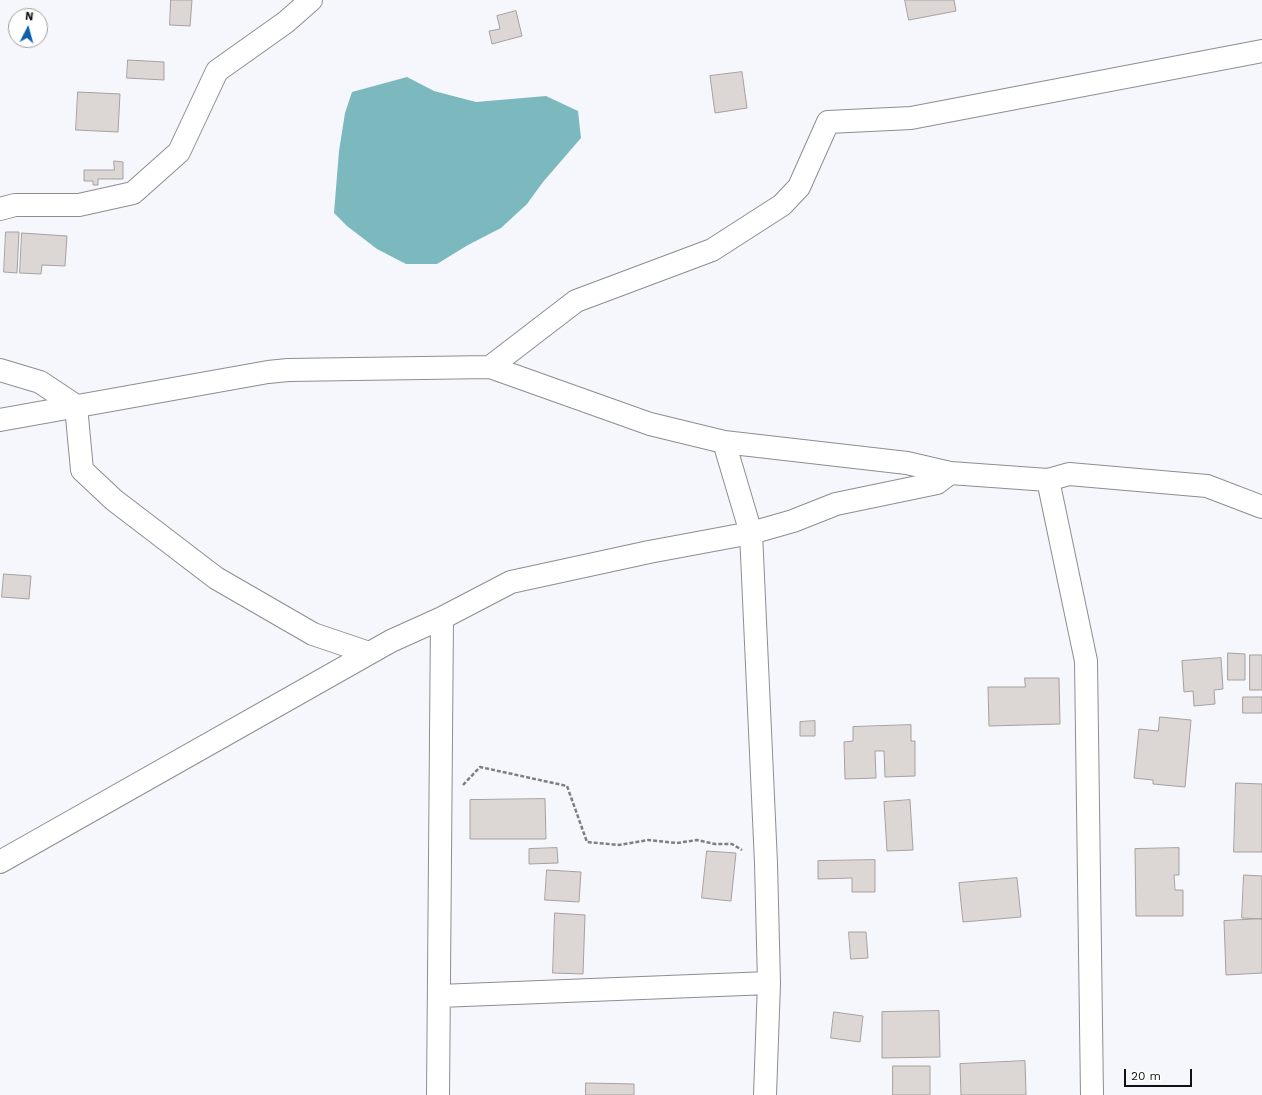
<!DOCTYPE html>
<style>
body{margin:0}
#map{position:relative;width:1262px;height:1095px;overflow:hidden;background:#f6f7fc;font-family:"Work Sans",sans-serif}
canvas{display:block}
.north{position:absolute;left:8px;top:8px;width:40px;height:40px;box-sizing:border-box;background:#fff;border:1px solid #a0a0a1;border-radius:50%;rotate:6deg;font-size:11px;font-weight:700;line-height:16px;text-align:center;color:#121214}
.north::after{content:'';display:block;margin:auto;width:14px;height:18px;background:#0d5eac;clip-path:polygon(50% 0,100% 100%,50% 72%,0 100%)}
.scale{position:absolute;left:1124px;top:1069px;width:68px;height:18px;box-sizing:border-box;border:2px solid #121214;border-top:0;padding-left:5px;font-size:12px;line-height:14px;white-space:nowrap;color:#121214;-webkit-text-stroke:3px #fff;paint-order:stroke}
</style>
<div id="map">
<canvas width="1262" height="1095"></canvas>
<div class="north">N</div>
<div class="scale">20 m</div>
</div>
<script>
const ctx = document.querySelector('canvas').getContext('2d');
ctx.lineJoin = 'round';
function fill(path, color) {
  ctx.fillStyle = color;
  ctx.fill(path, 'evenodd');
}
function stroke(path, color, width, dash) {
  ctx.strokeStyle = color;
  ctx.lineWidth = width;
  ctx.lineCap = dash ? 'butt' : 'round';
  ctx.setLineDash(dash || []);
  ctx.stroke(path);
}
const water = new Path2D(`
 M407 77 434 91 476 102 546 96 578 111 581 138 543 182 527 204 501 228 468 245 437 264H406L377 249 347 226 334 213 339 151 345 113 352 92Z`);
const building = new Path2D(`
 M171 0H192L190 26 170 25Z
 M905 0H954L956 11 909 20Z
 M516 11 522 36 492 44 489 31 500 29 497 16Z
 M128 60 164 62V80L127 78Z
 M742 72 747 108 715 113 710 76Z
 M78 92 120 94 118 132 76 130Z
 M114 161 123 162V179H98V185H93V181H84V170H114Z
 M6 232H19L17 273 4 272Z
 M22 233 67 236 65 266 42 265 41 274 20 273Z
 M4 574 31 576 29 599 2 597Z
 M1228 653 1245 654V680H1228Z
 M1250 655H1262V690H1250Z
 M1221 658 1223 689 1214 690 1215 704 1194 706 1193 691 1184 692 1182 661Z
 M1025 678H1059L1060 724 989 726 988 687H1025Z
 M1243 697H1262V713H1243Z
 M1160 717 1191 720 1185 787 1153 784V780L1134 778 1139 729 1158 731Z
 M815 721V736H800V722Z
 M911 725V741H915V776L885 777 884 751H875L876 778 845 779 844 742 853 741V727Z
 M1236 783 1262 784V852H1234Z
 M545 799 546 839H470V800Z
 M910 800 913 850 887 851 884 802Z
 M557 848 558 863 529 864V849Z
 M1179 848V875H1174L1175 890H1183V916H1136L1135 849Z
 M707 851 736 853 731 901 702 898Z
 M875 860V892H852V878L818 879V861Z
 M547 870 581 872 579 902 545 900Z
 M1244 875 1262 876V919L1242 918Z
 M1017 878 1021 917 963 922 959 883Z
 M555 913 585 915 583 974 553 973Z
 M1262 919V973L1226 975 1224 921Z
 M849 932H866L868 958 851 959Z
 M939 1011 940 1057 882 1058V1012Z
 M834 1012 863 1016 860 1042 831 1038Z
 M1025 1061 1026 1095H961L960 1064Z
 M893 1066H930V1095H893Z
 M586 1083 634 1084V1095H586Z`);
const path = new Path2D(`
 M463 785 480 767 567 786 587 842 619 845 648 840 677 843 697 840 715 844H732L742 850`);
const street = new Path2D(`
 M0 209 15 205H79L133 193 179 152 217 71 286 22 311 0
 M490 367 576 301 712 250 782 205 799 187 828 122 911 118 1262 51
 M0 370 40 382 76 406 82 470 114 500 216 578 313 634 369 653
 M0 420 268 372 288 370 490 367 650 424 724 442 907 463 950 473 1048 480 1069 474 1207 486 1262 507
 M724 442 751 533 766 863 769 983 765 1095
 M1048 480 1086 661 1092 1095
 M0 862 391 641 442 618 511 582 649 552 751 533 793 521 836 504 937 483 950 473
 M439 996 769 983
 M438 1095 442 618`);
fill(water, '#7bb9bf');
fill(building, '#dcd6d4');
stroke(building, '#a6a09e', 1);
stroke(street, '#8d8d92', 24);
stroke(path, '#7f7f83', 2.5, [4, 2]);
stroke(street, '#fff', 22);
</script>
